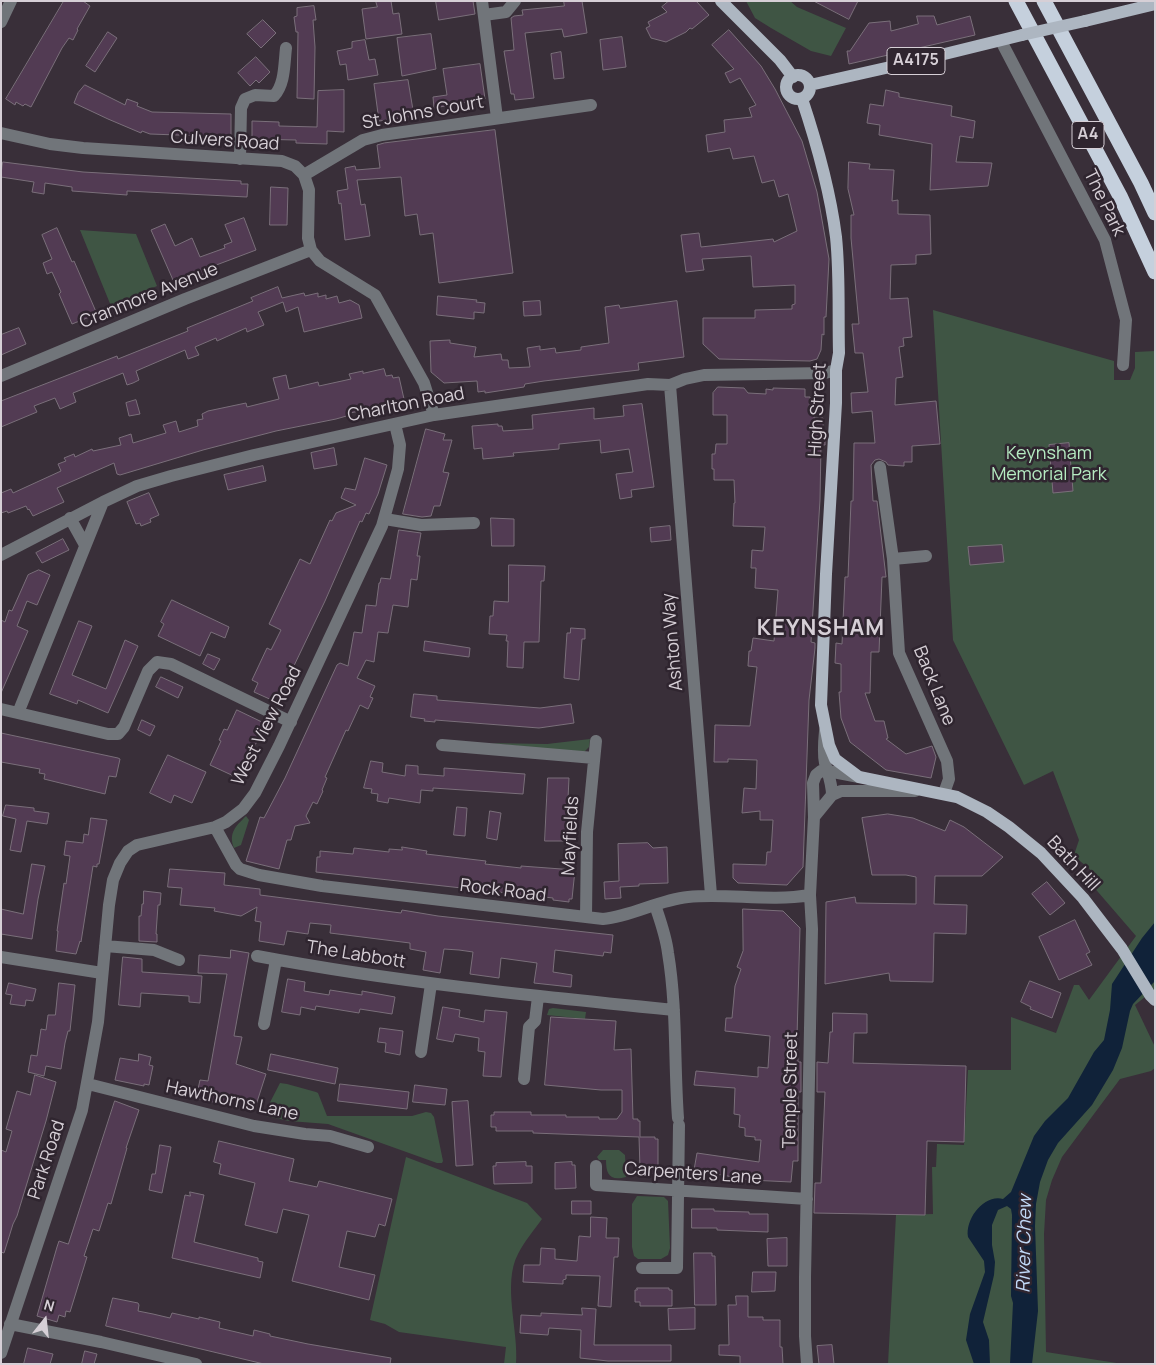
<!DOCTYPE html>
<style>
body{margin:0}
#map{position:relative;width:1156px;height:1365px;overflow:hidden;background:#392f39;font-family:Manrope,sans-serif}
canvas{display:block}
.frame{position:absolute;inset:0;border:2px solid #d6cfd6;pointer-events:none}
.north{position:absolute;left:20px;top:1295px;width:50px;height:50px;-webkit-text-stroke:4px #2f252f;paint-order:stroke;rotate:16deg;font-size:14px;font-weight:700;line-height:20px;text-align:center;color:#d6cfd6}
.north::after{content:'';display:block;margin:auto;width:18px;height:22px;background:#d6cfd6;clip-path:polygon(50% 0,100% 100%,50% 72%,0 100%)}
</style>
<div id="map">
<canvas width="1156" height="1365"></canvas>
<div class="frame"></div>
<div class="north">N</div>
</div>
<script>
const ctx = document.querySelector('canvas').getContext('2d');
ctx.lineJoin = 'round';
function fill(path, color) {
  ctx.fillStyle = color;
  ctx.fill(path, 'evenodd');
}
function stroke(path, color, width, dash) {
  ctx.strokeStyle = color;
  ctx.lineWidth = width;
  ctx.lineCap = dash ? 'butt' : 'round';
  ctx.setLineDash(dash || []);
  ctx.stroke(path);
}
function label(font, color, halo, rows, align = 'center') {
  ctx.font = font + ' Manrope,sans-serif';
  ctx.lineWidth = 5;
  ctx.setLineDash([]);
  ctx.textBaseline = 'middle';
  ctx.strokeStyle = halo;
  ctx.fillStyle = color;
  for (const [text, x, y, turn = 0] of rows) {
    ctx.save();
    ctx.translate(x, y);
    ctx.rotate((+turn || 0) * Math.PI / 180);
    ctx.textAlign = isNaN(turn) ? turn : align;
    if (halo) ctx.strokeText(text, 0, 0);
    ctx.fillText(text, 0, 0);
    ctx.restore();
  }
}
const green = new Path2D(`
 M746 1H790L797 7 846 28 831 56 811 51 771 28 755 18Z
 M80 230 136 234 157 286 111 306Z
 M933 310 1114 361V380H1130L1135 368V352L1155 351V989L1135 1005 1155 1047V1068L1151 1071 1120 1079 1062 1157 1052 1180 1046 1200 1044 1234 1046 1352 1123 1364H888L896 1215 933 1214 932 1167H936L937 1144 964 1145 968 1070H1011V1017L1056 1033 1074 985H1079L1089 1000 1136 936 1092 885 1095 880 1093 872 1080 861H1072L1079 840 1053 771 1024 785 953 640Z
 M590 739 589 747 583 753 490 743 547 744Z
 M246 816 249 820 241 845 234 848C228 833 236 826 246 816Z
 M553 1008 586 1012 585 1019 547 1015 549 1009Z
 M280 1083 287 1084 316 1092 318 1093 327 1116H412L426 1112 431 1113 434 1117 443 1161 442 1163H437L328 1124 289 1121 266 1116 264 1114Z
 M603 1150H619L625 1155 626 1177C610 1181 606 1175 606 1160H599L597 1157Z
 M406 1157 527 1203 542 1219C534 1230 524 1242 518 1254 502 1284 519 1332 516 1364H504L506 1347 399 1332 385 1324 370 1320Z
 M637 1196 664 1197 668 1201 670 1248 668 1255 661 1259H638L634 1256 632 1247V1204Z`);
const water = new Path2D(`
 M1155 922V981L1133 1004 1130 1011 1122 1048 1113 1070 1092 1105 1058 1143 1048 1160 1040 1182 1036 1204 1035 1226 1038 1311 1032 1364H1010L1013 1303 1011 1296 1012 1215 1011 1209 1007 1206 998 1210 992 1225V1245L995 1262 994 1275 983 1322 989 1340 990 1364H974L966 1340 970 1314 985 1272 984 1261 968 1237C965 1219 984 1194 1003 1199L1011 1192 1034 1136 1045 1121 1068 1098 1094 1052 1104 1040 1110 1010 1112 984 1142 938Z`);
const building = new Path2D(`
 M64 1H83L90 6 77 29 78 30 73 40 69 38 62 48 31 107 25 104 23 106 16 102 15 105 6 99Z
 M376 1H391L393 14 399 13 402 34 366 39 362 9 377 7Z
 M436 1H473L475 14 439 20Z
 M564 1H582L587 33 564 37 562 29 525 33 534 98 515 100 514 94H511L504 51 514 50 511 18 514 16 523 15 522 10 564 6Z
 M669 1H696L709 15 692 29 690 28 686 32 666 42 651 38 646 28 650 26 648 22 667 12 662 7Z
 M814 1H858L849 19Z
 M314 6 316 20H313L315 47 314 99 297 98 298 32H296L294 17 297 16V8Z
 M917 16H934L937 25 970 16 975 35 849 64 847 51H850L869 23 890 21 891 31 918 24Z
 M263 20 276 33 261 48 247 34Z
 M729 30 761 66 775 89 802 141 817 192 829 259 826 317H824V335L822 334 821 350 817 359 810 361 719 359 703 344V318H755V310L792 309V305L795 304V285L753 287 751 256 702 259 704 270 686 272 681 235 699 233 701 247 773 239 774 242 797 231 788 194 779 197 774 180 762 183 754 156 733 159 730 148 708 152 706 135 725 132 724 120 752 117 749 108 756 105 740 78 730 83 725 73 734 69 712 45Z
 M108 32 117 38 95 72 86 66Z
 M431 34 436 69 402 76 397 38Z
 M622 37 626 67 603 70 600 40Z
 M365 40 369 60 375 59 378 75 348 80 346 64 340 65 337 51 352 48V42Z
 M561 52 564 78 554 79 551 54Z
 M256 57 270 72 259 83 256 80 250 86 238 73Z
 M480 64 485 99 434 108 433 97 447 95 443 69Z
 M408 80 414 116 379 121 374 84Z
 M85 85 125 105 127 99 138 103 137 106 152 112 231 114V137L150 134 142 131 141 133 108 119 74 103 78 93Z
 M344 90V132L327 131V144L296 143V140L252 139V121L279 122V126L317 127 318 91Z
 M886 90 899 93V97L952 106 951 116 975 121 973 138 960 136 956 162 992 163 988 186 930 190 932 144 879 135 880 125 867 123 870 104 883 106Z
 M495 130 513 273 439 283 433 233 420 235 417 214 405 216 401 177 357 180 361 205 365 204 370 236 345 240 341 203 339 204 337 191 348 189 345 168 355 166 356 170 380 168 377 145 384 143Z
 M3 162 83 172 241 181V184H248L247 197 127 191V195L72 191V187L45 183 44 194 32 192 34 182 1 177Z
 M849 162 870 164 869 169 894 170 892 201 898 200V214L930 215 931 254 916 255V264L891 265 890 299 908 298 912 337 903 338 904 346 899 347 903 377 896 378 895 405 936 401 940 444 912 446V462H904V466L888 465 886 462 879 459 875 460 871 465 873 501H877L886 577H882L879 652H871L870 693H865L875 721H884L888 738 886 739 906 754 932 746 936 757 931 778 886 770 850 742 841 718 839 692H841V664L835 663 836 643 842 644 845 577H848L851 501H853L854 443H875L872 411 852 413 851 393 868 392 863 353H855L852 324H859L851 238V215H854L848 189Z
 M271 187 288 188 287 225H270Z
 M244 218 256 250 211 267 213 272 198 276 196 271 173 280 151 230 165 224 175 246 192 238 200 257 225 248 224 245 232 242 225 225Z
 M57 228 72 262 74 261 97 314 72 324 59 294 61 292 52 272 47 274 43 263 52 259 42 235Z
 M278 287 282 298 304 293 305 296 318 293V297L326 295V299L337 296 339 303 350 300 359 305 362 318 304 332 298 307 286 312 283 302 258 312 264 325 247 332 246 328 217 341 216 338 195 347 199 355 188 359 185 350 136 371 139 380 133 383 127 385 123 373 73 393 76 402 60 409 55 398 34 406 37 412 1 427V401L117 356 118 359 188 331 187 328 253 301 251 298Z
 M438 296 477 300 476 302 485 303 484 313 474 312V319L437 315Z
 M540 301 541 315 524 316 523 302Z
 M677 301 684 357 638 363 639 370 544 381 525 384 524 387 485 393V391L478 392 477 381 444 383 431 372 430 341 450 340V343L476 347 474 357 501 354 502 360H508L509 368 530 367 527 348 540 346V350L555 348 556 353 581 350V347L609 343 605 307 619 305 620 308Z
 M19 328 26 344 1 355V335Z
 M384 369 386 376 392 375 393 378 399 377 404 399 402 400 403 402 350 413V415L336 419 276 431 203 450 120 475 117 474 114 463 57 488 64 502 33 516 29 509 28 510 26 506 8 513 7 511 1 513V493L11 489 13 493 61 471 58 464 66 461 64 458 74 454 75 457 92 449 93 451 121 445 119 438 131 434 133 443 166 433 163 425 176 421 179 432 198 426 197 420 203 419 202 414 208 411 246 403 247 407 279 399 273 378 286 375 289 389 318 382 319 386 351 379 349 374 363 371V373Z
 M718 387 744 388 748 393 766 394V389L773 390V388L805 389V397H810L809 408H814V418H823V433H825V445H821L820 500 811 642 815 643V648L809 700 803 867 787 885 738 883 733 878V864L766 865 767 852H771L773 820H760V811L742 813 744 788 756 789 757 760 728 759V762H714L715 725 750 726 757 667 748 666 749 651H751L753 638 774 641 778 590 755 588 756 568H751L752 550 763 551 765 527 733 526 734 503H735L734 480H714V469H712V454H715L716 444H727V415H713V393Z
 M136 400 140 414 129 416 126 403Z
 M642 404 654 487 631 490 632 497 620 499 616 474 633 472 629 449 601 453 600 440 559 444V449L513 453 514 456 483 459 482 448 474 449 472 426 498 424V426H502L503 431 533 429 532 415 594 408V419L624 416 623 406Z
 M426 429 445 434 443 440H452L443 472 449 473 440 506H434L431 516 422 517 403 514Z
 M1069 443 1073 491 1053 493 1049 445Z
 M334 448 337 465 314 469 311 453Z
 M365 458 387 465 378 494 369 514 366 513 362 522 360 521 325 601 279 697 277 696 274 701 254 692 258 683 252 680 267 648 271 650 281 630 269 624 300 559 310 564 330 520 332 521 336 513 356 505 341 498 345 488 355 490Z
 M263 466 266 481 228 490 224 475Z
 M149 493 159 515 150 519 151 522 141 526 140 523 136 524 127 502Z
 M491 518 514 519V546H492Z
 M670 526 671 540 651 542 650 528Z
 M399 530 421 533 417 556H420L417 580 411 579 408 607 393 605 388 633 378 632 374 662 366 660 357 678 375 686 370 697 373 698 368 709 360 705 348 731 346 730 325 777 327 778 322 790 323 791 317 804 313 802 306 816 310 823 295 826 291 840H287L279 869 246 861 260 817 264 818 285 778 337 665 340 663 348 666 354 632 362 633 366 605 376 606 379 583H380L381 578 390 579Z
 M63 539 69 550 42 563 36 553Z
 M1002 545 1004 562 970 565 968 547Z
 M509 565 545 566 544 581H541L539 642H524L523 668 507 667 508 641H506L507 635 489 634 490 616H493L494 601 508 602Z
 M39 570 50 575 37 605 27 601 17 626 28 631 1 693V620L5 622 9 610 12 611 28 575Z
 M172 600 229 627 225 638 211 632 200 656 158 636 164 624 161 622Z
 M79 621 92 626 72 675 106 689 125 640 138 646 108 713 78 700 77 704 50 694Z
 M571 628 585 629V639H582L579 680 564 678 567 633H570Z
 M425 641 470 648 469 657 424 651Z
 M208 654 220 659 214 670 203 664Z
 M161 677 183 687 178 698 156 687Z
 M414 694 437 696V700L540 708 571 704 574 723 539 728 435 720V722L424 721 425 719 411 717Z
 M237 710 264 723 262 727 263 728 246 765 238 778 210 765 221 741 219 740 224 729 227 730Z
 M142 720 155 726 150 736 138 730Z
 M1 733 118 758 120 759 116 777 109 776 105 794 44 779 45 774 39 773 40 769 1 762Z
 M168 755 206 772 192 803 174 795 171 803 150 793Z
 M371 761 383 763 382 772 405 776 406 765 418 766V774L444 776V768L525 774 523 794 433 788V791L421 790 420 803 389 798 388 803 377 801 378 794 371 793 372 789 364 788Z
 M548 778H569L566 841H545Z
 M6 805 34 808V811L49 813 47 824 27 821 21 852 10 850 16 819 3 816Z
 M457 807 467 808 465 836 454 835Z
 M490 811 501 813 497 840 487 838Z
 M888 814 913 818 945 831 950 820 964 827 1003 857 982 876H935L934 904 967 905 966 934 934 933 933 982 890 981 889 973 825 984 826 902 855 897 856 903 916 904V877L906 875H872L862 818Z
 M91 818 107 820 99 864H97V867L93 866 81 942 80 941 76 954 56 951 58 931H57L64 883 66 884 70 856 64 855 66 841 83 843 84 834 88 835Z
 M648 843 653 848 667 847 668 883 639 884V886L620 887 621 898 605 899 604 882 619 881 618 844Z
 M402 847 427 851 426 854 486 861 485 864 521 868V866L575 870 572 899H569V902L553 900V898L316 872 317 857H320V851L353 854 354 848 389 852V849L402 850Z
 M32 864 45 866 38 899 32 939 1 934V909L23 914Z
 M170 869 225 873 224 885 260 889V895L401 913 402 910 438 916 613 935 611 953 604 952 603 956 555 950 553 972 572 975 571 987 534 983 537 963 501 958 499 978 470 974 473 952 459 950 444 949 440 973 423 970 426 952 410 949V943L330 933 331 925 310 923 308 934 287 931 284 945 259 941 261 922 255 921 257 907 241 916 214 911 215 908 180 905 182 888 168 887Z
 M1047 882 1065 903 1050 915 1032 894Z
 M144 891 161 893 160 905H158L156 934H157V942L139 941V916H141L142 904H143Z
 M743 909 783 911 800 928 797 1037 798 1062H801V1092H798V1161H793L791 1182 750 1180 694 1170 697 1153 759 1162 761 1140H755V1137L745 1136V1128L739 1127 740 1115 734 1114 735 1088 694 1085 696 1071 758 1077V1067L768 1068 770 1036 725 1031 726 1018H732L735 986 741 969 737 967 743 951Z
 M1075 920 1090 952 1086 954 1092 965 1059 980 1039 937Z
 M231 950 249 953 234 1036 242 1037 236 1064 266 1074 256 1105 227 1095 225 1105 196 1098 200 1080 208 1081 227 974 198 973 199 955 230 958Z
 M123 957 142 959V972L202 976 200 1003 189 1002V996L141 993 140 1007 119 1005Z
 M288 979 305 982 304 991 329 995 330 990 362 995V991L395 997 392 1014 360 1009 359 1013 316 1006 315 1010 301 1007 300 1015 282 1012Z
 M1030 981 1061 993 1052 1018 1030 1009 1031 1007 1021 1002Z
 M9 983 36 989 33 1001 26 1000 25 1006 10 1004 12 995 6 994Z
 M59 983 75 985 70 1031H68L65 1043 61 1069 46 1066 44 1076 28 1072 31 1055 37 1056 41 1029 46 1030 48 1015H55Z
 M443 1007 460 1010 459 1017 484 1022 485 1010 507 1012 501 1077 483 1076 485 1052 478 1051 479 1038 455 1034 453 1042 437 1039Z
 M833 1013 867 1014V1033H854L853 1063 966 1066 964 1142 927 1141 925 1215 814 1213 815 1183H821L825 1092H817V1062L828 1063 830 1032H832Z
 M551 1017 616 1021 614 1050 631 1049 633 1119H638V1121H640V1137H655V1139H658V1171H656V1174L644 1173V1169H640L639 1137 533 1133V1131H496V1127H491V1115H494V1112H531V1115H566V1117H599V1119H617L622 1112V1090H601L545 1085Z
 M380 1028 403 1031 400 1055 385 1052 386 1043 378 1042Z
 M139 1054 151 1057 149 1065 153 1066 149 1085 144 1084V1086L115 1080 120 1058 138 1061Z
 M271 1054 338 1068 335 1084 268 1070Z
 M35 1075 56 1082 46 1121 17 1216 13 1224 4 1253 1 1252V1150L6 1152 12 1131 6 1129 17 1091 30 1095Z
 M340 1084 409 1092 407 1109 338 1101Z
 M415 1085 447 1089 445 1105 413 1102Z
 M115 1101 139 1110 126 1148H127L111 1204 108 1203 99 1231 93 1229 84 1256 87 1257 70 1312 66 1311 65 1317 59 1315 57 1322 37 1316 57 1247 59 1241 68 1244Z
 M468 1101 473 1165 456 1166 452 1102Z
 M219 1141 294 1159 289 1181 317 1187 319 1181 392 1199 385 1226 379 1224 375 1237 347 1231 339 1267 375 1275 369 1300 292 1281 309 1215 283 1209 277 1233 245 1225 255 1183 219 1174 221 1164 214 1162Z
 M160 1145 171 1147 162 1193 149 1190 152 1174H155Z
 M526 1162V1166H532V1183L494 1184 493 1166H496V1163Z
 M572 1162V1165H575L576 1188 555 1189V1163Z
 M190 1192 204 1195 194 1242 258 1258V1261L263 1262 260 1278 172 1258 185 1195 190 1196Z
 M572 1201H591V1214H572Z
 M692 1209H714V1211L749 1212V1214H768V1232L717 1230V1228H692Z
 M591 1217 607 1218 606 1238H619L618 1257H614L611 1307 598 1306 600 1276 566 1275V1279L563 1280V1284L523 1282 524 1265H540L541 1248 555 1249V1259L577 1261 579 1236 590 1237Z
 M787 1238V1266H768L767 1239Z
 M694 1253H712V1256H715L716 1305H695Z
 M753 1272H776L775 1291 752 1292Z
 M637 1288H669V1290H672V1306H640V1302H635V1290H637Z
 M736 1296H748V1317H763V1320H780V1347H782L783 1364H740V1356L719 1355V1345H729L728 1305H736Z
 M113 1298 138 1303 139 1305 138 1311 153 1314 170 1318 172 1313 199 1319V1317L220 1322 219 1328 253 1336 254 1330 270 1334V1336L308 1344 391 1358 390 1364H264L201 1349 106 1326Z
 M582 1308 596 1309 594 1345H671V1361H608L580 1358 581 1330 549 1328 548 1335 520 1333 521 1315 541 1316V1313L582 1315Z
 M695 1308V1329L669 1330 668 1309Z
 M832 1345 834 1364H819L817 1346Z
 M28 1348 53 1354 50 1364H24Z
 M85 1351 97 1354 94 1364H82Z`);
const minor = new Path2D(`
 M482 1 497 118
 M484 15 506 12 515 1
 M1 22 11 1
 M1001 41 1105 240 1126 320 1123 365
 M1 133 50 144 83 148 282 161 295 166 304 175 309 190 308 238 311 250 320 261 375 295 424 383 434 415
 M240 159 241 108 245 99 255 95 274 96C285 84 284 65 286 48
 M304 175 363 140 382 135 591 105
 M1 376 185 299 311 250
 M670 385 711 895
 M880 467 893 559 899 653 947 761 949 779 944 793
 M70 518 85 545
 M385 519 421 525 474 523
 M1 555 103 502 137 486 171 476 254 455 434 415 648 384 670 385 685 379 704 375 825 373 836 370
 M893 559 926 556
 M1 709 108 734H118L124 727 148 671 157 662 171 664 291 722
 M18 713 103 502
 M825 731C824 741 823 753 825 763 828 774 832 783 832 795
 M442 745 594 758
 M814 817 832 795 841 791H915
 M215 827 236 865 240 869 259 875 322 886 603 919C633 916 658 900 688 897 728 893 769 902 810 895
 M655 905C660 920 666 936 668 953 677 1007 674 1063 678 1118
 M586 917 587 832 596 741
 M105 946 154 950 179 960
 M257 956C395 982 534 996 674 1010
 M1 957 102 973
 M264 1024 276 960
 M421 1052 431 984
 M524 1079 529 1027 535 1021 538 997
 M88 1084 254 1126 305 1134 330 1136 368 1147
 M596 1166V1185L807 1199
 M642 1268H677L679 1125
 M10 1324 101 1342 196 1364
 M1 1353 82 1110 98 1022 109 905 113 880 120 863 128 851 137 845 215 827 226 822 243 809 255 793 279 746 382 526 398 469 400 445 395 424
 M807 1364 805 1336V1277L812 929 810 895 814 817 813 783 816 775 821 771H828L859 777`);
const major = new Path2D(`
 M721 1 780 60 793 77
 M1085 21 1155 4
 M786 87a12 12 0 1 1 24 0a12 12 0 1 1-24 0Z
 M810 85 908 63 1022 35
 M802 99C817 144 830 190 836 237 840 275 838 315 839 353L836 370V403L826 574 821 705 829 745 835 759 859 777 957 797 987 812 1009 827 1041 853 1083 898 1122 949 1150 995 1155 1000`);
const highway = new Path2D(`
 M1016 1 1120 196 1155 272
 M1044 1 1141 183 1155 213`);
const majorBridge = new Path2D(`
 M1022 35 1085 21`);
const shields = [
 [916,61,58],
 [1088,135,32]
];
const shieldNames = [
 ["A4175",916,61],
 ["A4",1088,135]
];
const streetNames = [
 ["St Johns Court",423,113,-10],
 ["Culvers Road",225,141,4],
 ["The Park",1104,203,64],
 ["Cranmore Avenue",149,296,-22],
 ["Charlton Road",406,405,-11],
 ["High Street",818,410,-87],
 ["Ashton Way",673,642,-95],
 ["Back Lane",934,686,68],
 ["West View Road",267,726,-63],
 ["Mayfields",571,836,-87],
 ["Bath Hill",1073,864,47],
 ["Rock Road",503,891,7],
 ["The Labbott",356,955,9],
 ["Temple Street",791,1090,-89],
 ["Hawthorns Lane",232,1101,12],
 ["Park Road",47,1160,-72],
 ["Carpenters Lane",693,1174,4]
];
const parkNames = [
 ["Keynsham",1049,454],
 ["Memorial Park",1049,475]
];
const waterNames = [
 ["River Chew",1025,1244,-89]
];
const districtNames = [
 ["KEYNSHAM",821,629]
];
fill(green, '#3f5544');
fill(water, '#102239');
fill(building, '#523b53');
stroke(building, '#7a6f7a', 1);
stroke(minor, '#71757a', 12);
stroke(major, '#adb6c1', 12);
stroke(highway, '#c5d0dd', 15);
stroke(majorBridge, '#adb6c1', 12);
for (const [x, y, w] of shields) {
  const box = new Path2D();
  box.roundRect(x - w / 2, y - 13.5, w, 27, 4);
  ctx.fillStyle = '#2f252f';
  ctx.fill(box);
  stroke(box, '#d6cfd6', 1);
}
label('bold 16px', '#d6cfd6', null, shieldNames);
label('18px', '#d6cfd6', '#2f252f', streetNames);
label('18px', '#b5ebc1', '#2f252f', parkNames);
label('italic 19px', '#c1d8f6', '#2f252f', waterNames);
ctx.letterSpacing = '1px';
label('bold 22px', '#d6cfd6', '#2f252f', districtNames);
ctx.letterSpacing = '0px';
</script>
